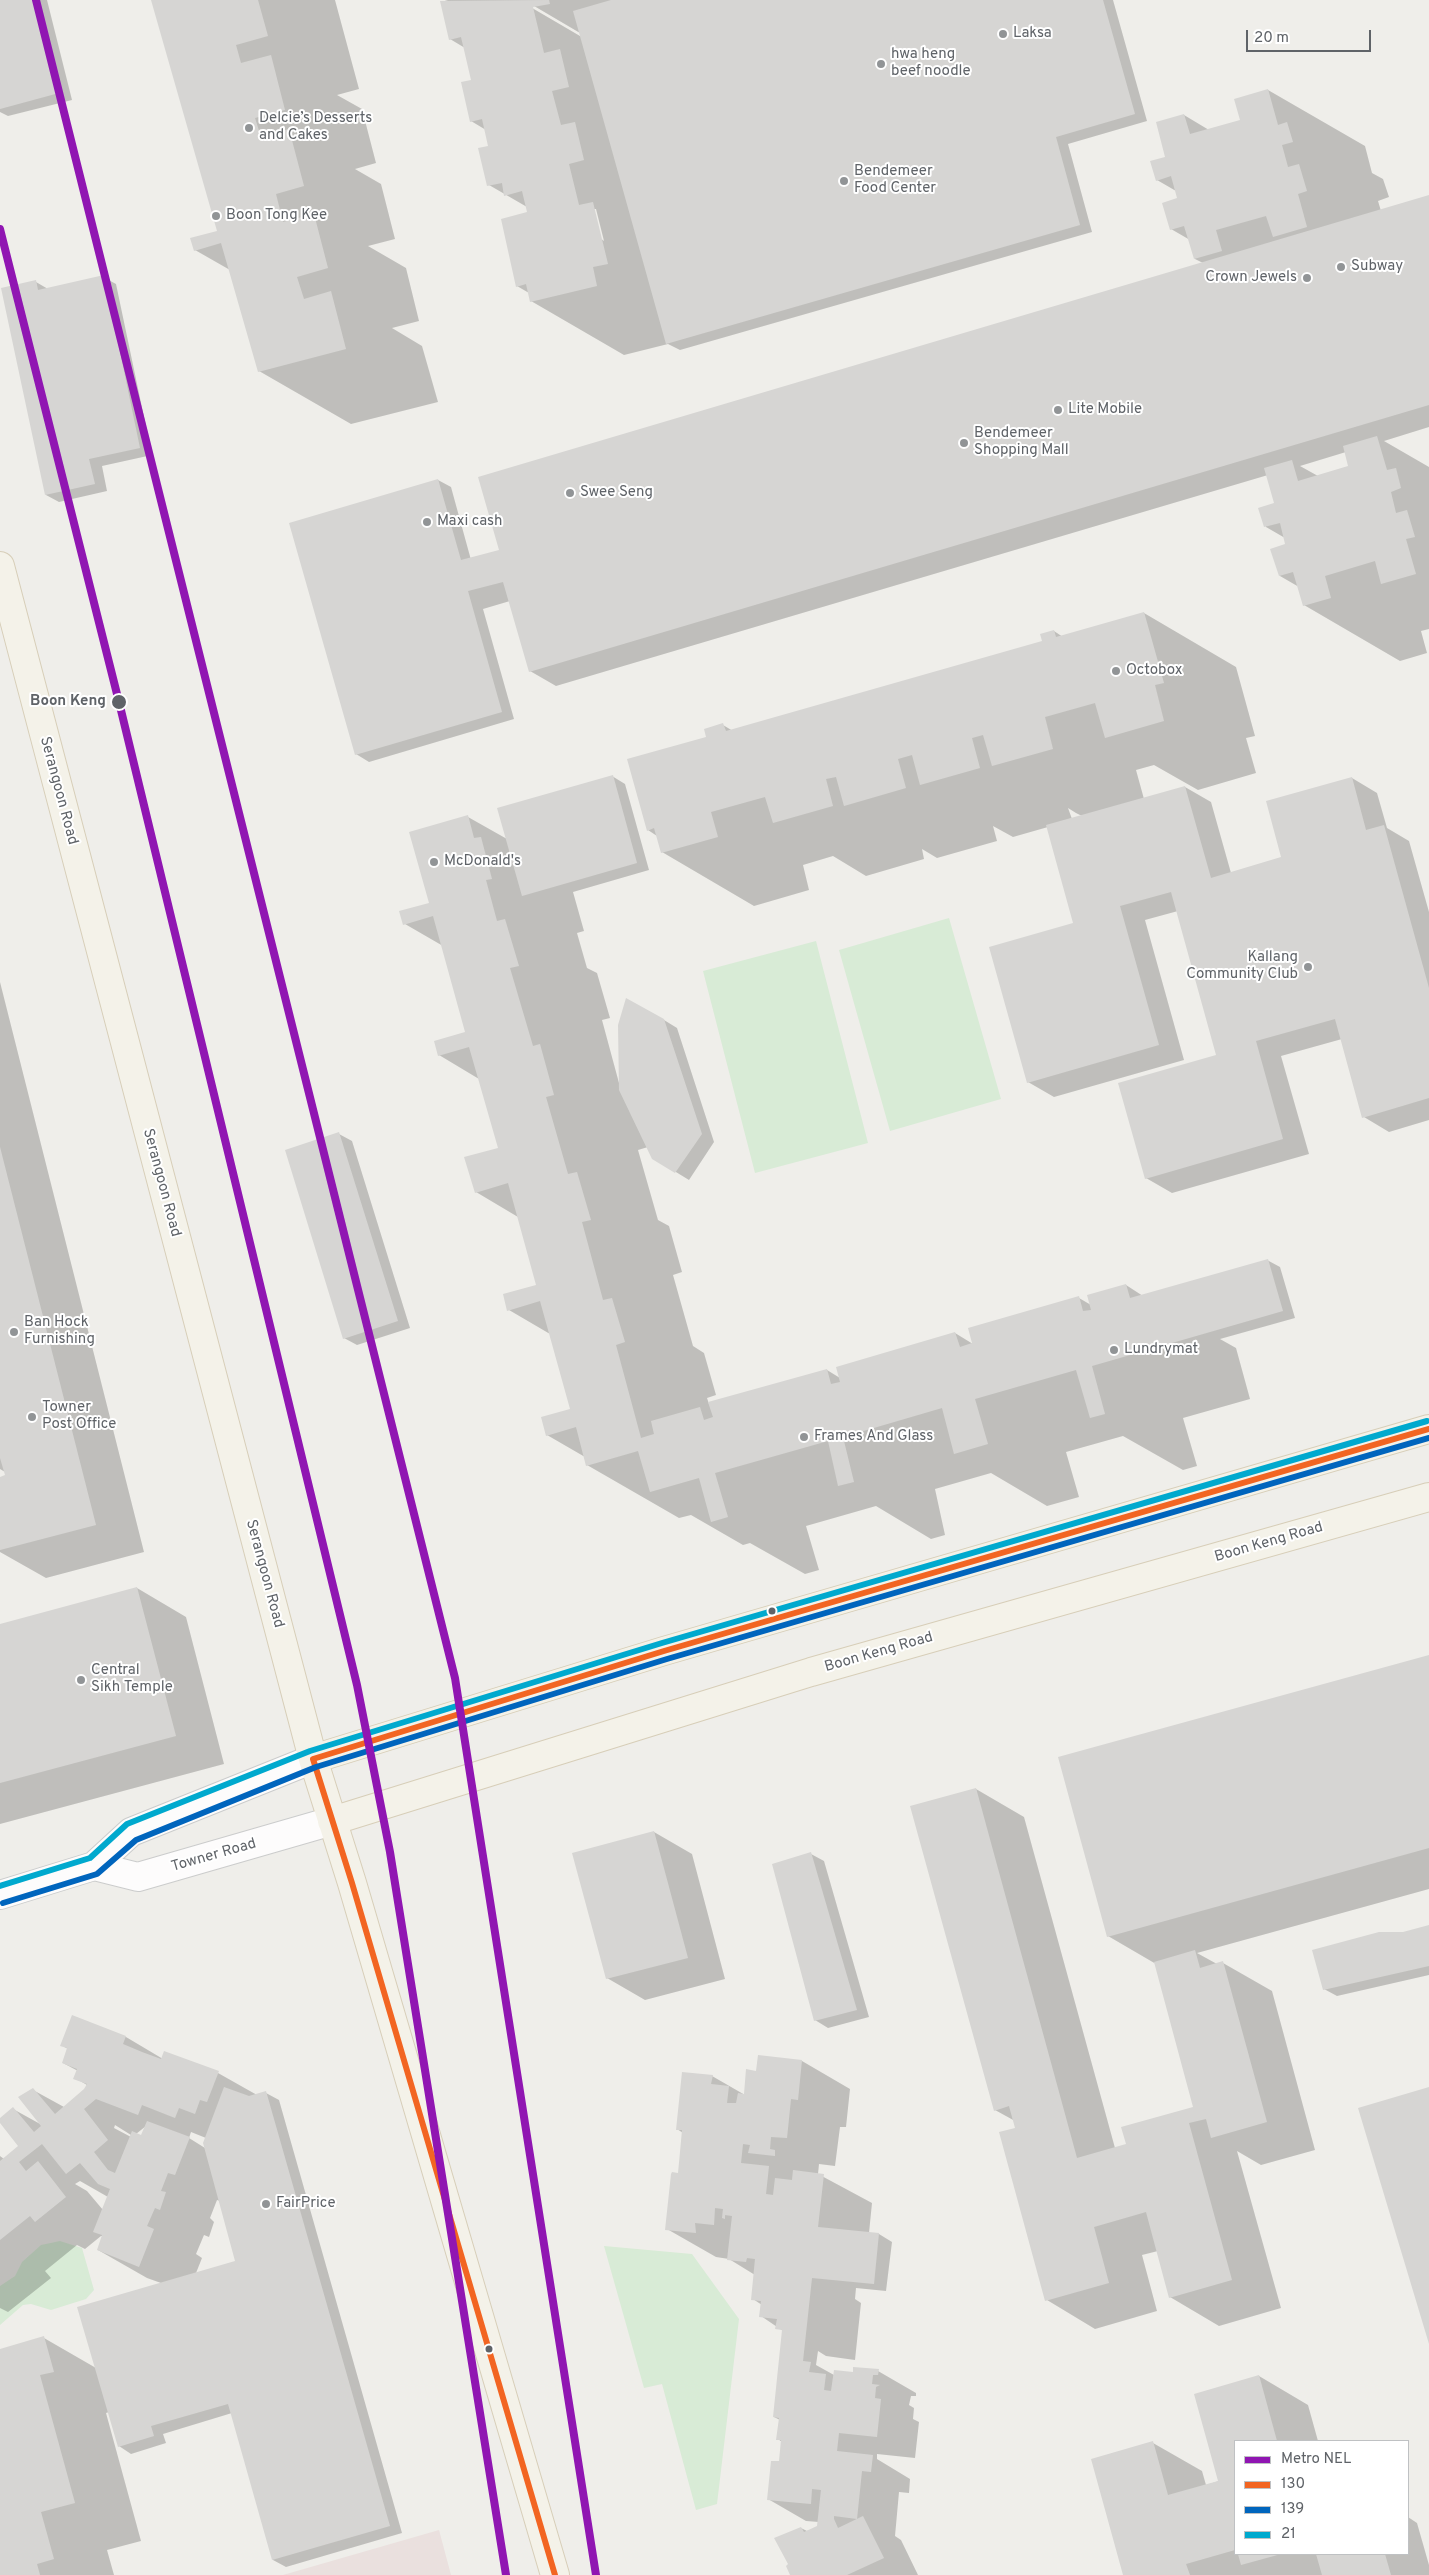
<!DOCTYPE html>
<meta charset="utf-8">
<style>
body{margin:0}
#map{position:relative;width:1429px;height:2575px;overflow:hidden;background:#efeeea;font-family:Overpass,sans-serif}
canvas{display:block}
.legend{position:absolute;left:1234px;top:2440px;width:175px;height:115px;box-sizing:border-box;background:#fff;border:1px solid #bfc1c3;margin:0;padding:6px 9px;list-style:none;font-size:15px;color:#5f6368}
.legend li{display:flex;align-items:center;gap:10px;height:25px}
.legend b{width:25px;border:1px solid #bfc1c3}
.scale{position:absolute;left:1246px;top:30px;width:125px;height:22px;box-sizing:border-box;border:2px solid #5f6368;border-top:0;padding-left:6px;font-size:15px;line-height:18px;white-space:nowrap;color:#5f6368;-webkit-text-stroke:4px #fff;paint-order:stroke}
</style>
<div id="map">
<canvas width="1429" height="2575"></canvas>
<ul class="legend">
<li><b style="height:6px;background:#9016b2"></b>Metro NEL</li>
<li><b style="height:6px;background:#f26522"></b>130</li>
<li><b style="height:6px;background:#0065bd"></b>139</li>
<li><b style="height:6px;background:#00a9ce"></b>21</li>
</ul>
<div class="scale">20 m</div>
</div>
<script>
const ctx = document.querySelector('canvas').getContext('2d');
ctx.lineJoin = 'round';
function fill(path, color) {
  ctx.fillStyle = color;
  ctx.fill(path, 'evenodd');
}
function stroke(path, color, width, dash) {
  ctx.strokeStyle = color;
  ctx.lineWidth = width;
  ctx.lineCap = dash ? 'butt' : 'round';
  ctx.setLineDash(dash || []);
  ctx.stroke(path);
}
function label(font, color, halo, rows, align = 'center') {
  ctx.font = font + ' Overpass,sans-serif';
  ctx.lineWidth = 4;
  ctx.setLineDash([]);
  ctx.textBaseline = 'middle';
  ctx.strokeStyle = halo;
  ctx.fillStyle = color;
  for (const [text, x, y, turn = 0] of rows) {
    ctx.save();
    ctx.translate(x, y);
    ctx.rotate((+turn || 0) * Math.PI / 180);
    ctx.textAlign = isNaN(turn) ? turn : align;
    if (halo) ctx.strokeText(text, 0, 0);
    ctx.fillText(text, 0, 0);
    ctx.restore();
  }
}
const medical = new Path2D(`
 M439 2530 451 2575H283Z`);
const green = new Path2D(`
 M949 918 1001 1099 890 1131 839 950Z
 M816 941 868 1143 755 1173 703 971Z
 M60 2241 82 2248 94 2290 86 2299 51 2310 31 2304 23 2305 0 2325V2286L15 2276 22 2262 41 2245Z
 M604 2246 692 2254 739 2319 717 2504 696 2510 662 2384 644 2388Z`);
const shadow = new Path2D(`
 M0 0H47L72 100 8 116 0 112Z
 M152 0H335L359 89 337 95 362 109 376 163 355 169 381 184 395 239 368 246 406 268 419 321 392 328 422 346 438 402 351 424 259 371 230 270 195 250 219 231Z
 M448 0H1113L1147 121 1068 144 1092 232 680 350 668 344 624 355 531 301 529 293 517 286 529 213 527 207 489 185 490 147 486 130 471 121 473 81 465 48 450 39 441 2ZM529 3 580 33V36L527 5ZM594 209H596L604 241 600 238Z
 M1268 90 1365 146 1372 173 1383 179 1389 197 1378 201 1381 211 1429 197V427L1384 441 1429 467V629L1421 631 1427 653 1400 661 1304 605 1299 587 1280 576 1287 545 1285 538 1266 527 1260 508 1276 503 1268 475 556 686 530 671 510 601 483 609 514 719 369 762 356 754 438 480 451 487 471 560 500 551 1203 263 1195 259 1190 240 1171 229 1179 199 1176 191 1157 180 1184 115 1209 130 1242 121ZM1346 452 1350 467 1318 476 1300 466Z
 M103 277 116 284 152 455 102 466 107 491 59 502 46 495 36 282 48 289Z
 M1144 613 1236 667 1255 736 1246 738 1256 773 1198 790 1154 765 1136 770 1144 799 1185 787 1211 802 1231 873 1283 858 1352 778 1377 793 1387 828 1409 841 1429 912V1120L1389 1132 1364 1117 1342 1039 1281 1056 1309 1154 1172 1193 1146 1178 1218 1056 1178 911 1145 920 1184 1060 1054 1097 1028 1082 1075 924 1048 827 1013 837 993 826 997 841 937 858 922 849 924 859 866 876 833 856 803 865 809 890 754 906 662 852 657 836 648 830 708 737 723 725 733 731 1044 642 1054 631 1063 637ZM1068 808 1076 813 1082 816 1072 819Z
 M612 776 625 784 649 870 573 892 584 931 577 933 587 968 597 973 610 1018 602 1020 619 1083 664 1020 677 1028 714 1142 689 1180 653 1158 648 1147 638 1150 658 1220 669 1226 682 1272 673 1275 693 1346 704 1353 716 1395 707 1398 709 1404 827 1370 840 1378 955 1333 973 1344 1079 1298 1091 1305 1126 1285 1143 1296 1267 1260 1280 1267 1295 1318 1220 1339 1236 1348 1250 1399 1183 1418 1197 1466 1183 1470 1123 1436 1066 1452 1079 1497 1047 1506 991 1473 935 1489 945 1535 931 1539 876 1506 806 1526 819 1570 805 1574 750 1543 743 1545 691 1515 679 1518 587 1465 585 1457 547 1435 572 1410 550 1334 509 1310 538 1286 518 1217 476 1192 499 1148 479 1079 439 1055 467 1033 443 946 405 924 431 903 468 817 507 839Z
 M0 982 144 1552 46 1578 0 1552V1478L6 1476 5 1472 0 1469Z
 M339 1134 352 1141 410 1328 357 1345 344 1338Z
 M137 1588 186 1617 224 1764 0 1824V1626Z
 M1429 1656V1889L1197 1953 1217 1964 1223 1963 1272 1991 1315 2150 1261 2165 1237 2151 1281 2308 1219 2326 1170 2297 1158 2251 1142 2255 1157 2311 1095 2329 1047 2300 1017 2129 1015 2121 995 2110 976 1789 1024 1817 1115 2148 1128 2145 1195 2108 1156 1964 1108 1936Z
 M654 1832 692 1854 725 1979 645 2000 607 1978Z
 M811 1854 824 1861 869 2017 828 2028 815 2020Z
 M1429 1926V1975L1337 1996 1324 1989 1404 1933Z
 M73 2016 126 2037 163 2059 218 2073 257 2095 266 2093 279 2100 402 2533 286 2567 273 2560 232 2413 163 2434 166 2443 131 2454 119 2446 109 2412 106 2413 141 2541 107 2550 114 2575H0V2350L44 2338 96 2368 161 2283 147 2278 98 2250 103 2236H101L85 2249 77 2245 45 2271 51 2278 8 2312 0 2308V2156L4 2159 20 2146 0 2119 13 2109 42 2125 33 2090 64 2107 85 2090 87 2085 75 2078 78 2071 63 2063 68 2049 61 2045ZM115 2125 131 2135V2137L114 2128ZM146 2126 142 2136 136 2134ZM191 2132 206 2138 205 2148 189 2138ZM80 2181 108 2197 103 2210 87 2191 75 2184ZM217 2200 220 2201 237 2262 196 2273 202 2258 196 2254 204 2235 209 2237 214 2222 210 2218Z
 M802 2061 850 2089 846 2127H840L835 2166 819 2164 818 2174 872 2203 869 2233 879 2234 892 2242 886 2291 856 2288 855 2299 861 2303 855 2360 826 2356 818 2351 816 2365 834 2375 878 2371 916 2393V2396H911L909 2405 914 2408 913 2419 919 2422 915 2458 877 2454V2459L910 2479 909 2493 899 2492 895 2536 901 2540 918 2575H791L801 2528 807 2531 818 2527 819 2522 806 2521 768 2499 780 2462 782 2442 778 2439 780 2420 774 2417 783 2331 761 2316 762 2305 753 2299 755 2275 729 2259 716 2257 667 2229 679 2174 683 2133 677 2129 712 2076 745 2095 758 2072Z
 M1259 2376 1308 2405 1318 2441H1235V2554H1408V2517L1417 2523 1429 2565V2575H1124L1153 2443 1202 2471 1206 2485 1219 2481Z`);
const building = new Path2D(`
 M0 0H36L59 93 0 109Z
 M151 0H258L268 36 236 45 241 63 271 55 285 110 255 118 261 137 289 129 304 186 276 194 283 222 314 214 328 268 297 277 304 299 331 291 346 349 258 372 221 243 194 251 190 238 217 231Z
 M549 0 550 4 533 7 544 53 560 49 569 87 552 91 561 125 575 122 584 160 569 164 579 205 593 202 608 264 593 267 597 286 530 302 526 284 516 287 501 219 527 212 522 191 504 196 502 183 487 186 478 148 488 146 482 119 470 122 461 82 471 80 461 37 449 40 440 1Z
 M611 0H1103L1135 114 1056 137 1080 225 666 344 573 11Z
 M1268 89 1278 125 1287 122 1293 142 1282 145 1288 167 1299 164 1307 191 1298 194 1307 227 1273 237 1266 216 1216 230 1222 251 1194 259 1184 226 1170 230 1162 203 1177 198 1171 176 1156 181 1150 161 1165 157 1156 122 1184 114 1190 134 1240 120 1234 99Z
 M1429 195V405L529 672 503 582 468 591 502 712 355 755 289 523 438 479 461 560 499 550 478 477Z
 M104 275 140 448 89 459 95 484 45 495 1 288 36 280 38 290Z
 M1377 436 1387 470 1396 468 1401 488 1391 492 1396 513 1407 510 1415 537 1406 539 1416 574 1381 584 1375 561 1325 576 1331 598 1303 606 1293 572 1279 576 1270 549 1285 544 1280 523 1264 527 1258 508 1274 503 1264 468 1292 460 1298 481 1348 466 1343 446Z
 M1144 612 1164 683 1155 685 1164 721 1105 738 1095 703 1045 717 1053 749 992 766 983 735 972 738 980 768 920 785 912 755 898 759 906 788 844 806 836 777 826 779 833 806 773 823 765 797 711 812 718 837 661 853 654 828 647 831 627 759 706 737 704 729 723 723 726 731 1042 641 1040 634 1054 630 1056 637Z
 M613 775 637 863 522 896 497 808Z
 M1352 777 1366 830 1384 825 1429 988V1098L1362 1118 1335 1019 1256 1041 1283 1139 1145 1179 1118 1083 1216 1055 1171 892 1120 906 1159 1045 1027 1083 989 947 1073 923 1046 825 1185 786 1211 878 1281 857 1266 801Z
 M468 815 474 838 481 837 492 879 486 880 497 921 505 919 519 966 510 968 533 1046 540 1044 554 1095 546 1097 568 1174 577 1172 591 1220 582 1222 603 1300 612 1298 625 1342 616 1345 641 1438 654 1434 651 1421 700 1407 704 1420 713 1417 708 1402 827 1369 831 1384 840 1382 836 1367 955 1332 960 1347 972 1343 968 1328 1079 1296 1083 1311 1091 1310 1087 1295 1126 1284 1130 1298 1268 1259 1283 1311 1092 1366 1105 1414 1090 1418 1076 1370 975 1399 988 1444 954 1454 942 1408 843 1437 854 1482 838 1486 828 1441 715 1473 728 1517 711 1522 699 1478 650 1492 638 1451 586 1466 576 1427 546 1436 541 1417 570 1409 540 1301 507 1311 503 1294 536 1285 508 1183 475 1193 464 1157 498 1148 469 1047 438 1056 434 1041 465 1032 433 916 403 925 399 911 429 903 409 832Z
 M626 998 664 1019 702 1134 675 1173 652 1159 619 1090 618 1025Z
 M339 1132 398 1321 343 1339 285 1150Z
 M0 1147 96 1525 0 1550V1477L5 1475 0 1458Z
 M137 1587 176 1736 0 1783V1624Z
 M1429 1655V1848L1107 1937 1058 1757Z
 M976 1788 1077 2158 1126 2144 1121 2127 1193 2107 1154 1962 1195 1950 1200 1968 1223 1961 1267 2122 1211 2138 1206 2119 1189 2123 1232 2280 1169 2298 1146 2212 1094 2227 1109 2283 1045 2301 999 2132 1015 2128 1009 2106 994 2111 910 1806Z
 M654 1831 688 1958 606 1979 572 1853Z
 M811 1852 857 2010 814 2021 772 1864Z
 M1429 1925V1966L1323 1990 1312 1950 1379 1932H1403Z
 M72 2015 126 2036 123 2044 142 2052 161 2059 164 2051 219 2071 207 2102 200 2100 195 2114 179 2108 175 2118 142 2105 138 2115 96 2099 84 2109 108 2140 94 2152 108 2170 115 2173 132 2131 141 2135 147 2121 190 2137 175 2175 168 2173 161 2191 166 2192 160 2210 155 2208 147 2226 154 2229 139 2267 97 2250 102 2235 93 2232 110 2189 98 2184 80 2163 66 2174 42 2144 19 2162 26 2171 38 2161 66 2197 35 2222 30 2216 0 2240V2161L18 2146 0 2123V2118L13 2107 34 2132 41 2126 18 2097 33 2088 55 2114 84 2089 87 2084 73 2079 77 2069 62 2063 67 2048 60 2046Z
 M758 2055 802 2060 798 2100 791 2099 787 2138 771 2137 770 2149 775 2150V2156L748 2153 750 2145 743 2144 741 2163 769 2166 766 2194 773 2195 775 2178 792 2180 793 2170 824 2174 818 2227 879 2233 874 2284 812 2278 803 2361 811 2362 809 2372 826 2374 824 2390 831 2391 834 2370 853 2372V2367L879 2369 878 2375H873L872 2384 880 2385 876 2387 875 2398 881 2399 877 2437 839 2433 837 2451 873 2455 871 2472 862 2471 857 2519 834 2516V2519L838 2528 863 2516 884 2558 847 2575H790L786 2566 788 2564 774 2538 801 2527 804 2532 817 2526 821 2490 812 2489 811 2504 767 2500 771 2461H779L781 2440H776L779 2418 773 2417 782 2330 775 2329 777 2319 759 2317 761 2301 751 2300 755 2259 747 2258 746 2262 727 2260 732 2216 725 2215V2219L722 2218 723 2209 715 2208 714 2225 695 2223 696 2233 665 2230 671 2174 672 2172 678 2173 680 2152 682 2130H676L682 2072 713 2075 711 2084 729 2086 727 2103H736L738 2093 744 2094 746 2069 756 2071Z
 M224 2087 249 2096 266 2091 390 2526 272 2560 228 2404 151 2426 154 2436 118 2447 77 2307 235 2261 203 2143Z
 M1429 2087V2344L1358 2108Z
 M44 2336 54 2372 40 2375 75 2503 41 2512 54 2559 37 2564 40 2575H0V2349Z
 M1259 2375 1277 2441H1235V2550L1186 2564 1190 2575H1123L1091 2459 1153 2441 1168 2495 1218 2481 1194 2394Z
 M1238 2554H1281L1241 2565Z
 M1316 2554H1385L1391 2575H1322Z`);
const minor = new Path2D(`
 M94 1866 138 1877 332 1821
 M0 1895 94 1866 131 1832 313 1759`);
const major = new Path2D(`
 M0 566 313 1759 352 1883 555 2575
 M313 1759 664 1651 1429 1429
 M332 1821 811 1672 1429 1497`);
const bus1 = new Path2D(`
 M555 2575 352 1883 313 1759 664 1651 1429 1429`);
const bus2 = new Path2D(`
 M3 1903 97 1874 136 1840 316 1767 667 1659 1429 1438`);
const bus3 = new Path2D(`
 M0 1886 90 1858 127 1824 310 1751 662 1643 1427 1421`);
const metro1 = new Path2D(`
 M36 0 455 1678 596 2575
 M0 229 119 702 357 1685 390 1852 506 2575`);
const markers = [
 [1003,34,5,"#919496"],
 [881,64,5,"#919496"],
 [249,128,5,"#919496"],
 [844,181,5,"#919496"],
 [216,216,5,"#919496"],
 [1341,267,5,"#919496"],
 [1307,278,5,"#919496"],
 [1058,410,5,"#919496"],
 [964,443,5,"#919496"],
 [570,493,5,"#919496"],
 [427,522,5,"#919496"],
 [1116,671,5,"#919496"],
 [119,702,8,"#5f6368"],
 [434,862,5,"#919496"],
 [1308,967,5,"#919496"],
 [14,1332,5,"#919496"],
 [1114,1350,5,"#919496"],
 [32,1417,5,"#919496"],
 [804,1437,5,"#919496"],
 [772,1611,4.5,"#5f6368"],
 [81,1680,5,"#919496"],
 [266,2204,5,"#919496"],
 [489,2349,4.5,"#5f6368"]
];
const poiNames = [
 ["Laksa",1013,34],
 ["hwa heng",891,55],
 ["beef noodle",891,72],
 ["Delcie’s Desserts",259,119],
 ["and Cakes",259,136],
 ["Bendemeer",854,172],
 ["Food Center",854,189],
 ["Boon Tong Kee",226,216],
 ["Subway",1351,267],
 ["Crown Jewels",1297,278,"right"],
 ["Lite Mobile",1068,410],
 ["Bendemeer",974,434],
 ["Shopping Mall",974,451],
 ["Swee Seng",580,493],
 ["Maxi cash",437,522],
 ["Octobox",1126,671],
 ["McDonald's",444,862],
 ["Kallang",1298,958,"right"],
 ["Community Club",1298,975,"right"],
 ["Ban Hock",24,1323],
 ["Furnishing",24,1340],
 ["Lundrymat",1124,1350],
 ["Towner",42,1408],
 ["Post Office",42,1425],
 ["Frames And Glass",814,1437],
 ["Central",91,1671],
 ["Sikh Temple",91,1688],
 ["FairPrice",276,2204]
];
const stopNames = [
 ["Boon Keng",106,702]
];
const streetNames = [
 ["Serangoon Road",58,791,75],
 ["Serangoon Road",161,1183,75],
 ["Boon Keng Road",1269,1543,-16],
 ["Serangoon Road",264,1574,75],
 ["Boon Keng Road",879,1653,-16],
 ["Towner Road",214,1856,-16]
];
fill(medical, '#eae0de');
fill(green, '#d8ebd6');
fill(shadow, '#0003');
fill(building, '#d6d5d3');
stroke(minor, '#cbcccc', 30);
stroke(major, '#d7ceb8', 30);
stroke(minor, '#fdfcfc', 28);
stroke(major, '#f4f2e9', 28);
stroke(bus1, '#f26522', 6);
stroke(bus2, '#0065bd', 6);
stroke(bus3, '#00a9ce', 6);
stroke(metro1, '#9016b2', 8);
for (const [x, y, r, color] of markers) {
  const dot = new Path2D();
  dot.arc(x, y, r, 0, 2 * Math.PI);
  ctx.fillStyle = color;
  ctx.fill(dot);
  stroke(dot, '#fff', 2);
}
label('15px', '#5f6368', '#fff', poiNames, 'left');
label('bold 15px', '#5f6368', '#fff', stopNames, 'right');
label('15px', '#5f6368', '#fff', streetNames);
</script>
